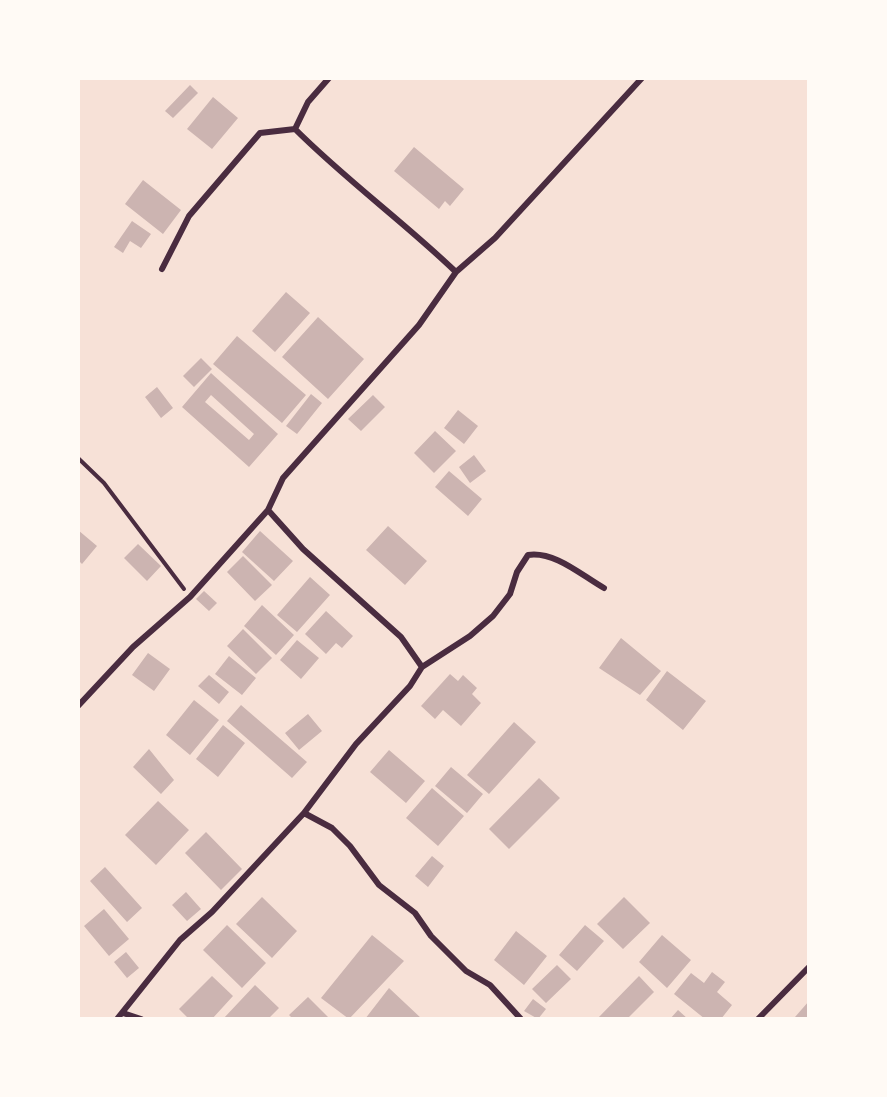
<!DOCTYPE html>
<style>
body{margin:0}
#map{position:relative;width:887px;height:1097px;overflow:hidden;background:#f7e1d7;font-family:Barlow,sans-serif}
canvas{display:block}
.frame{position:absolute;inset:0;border:80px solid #fffaf5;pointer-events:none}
</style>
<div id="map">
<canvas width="887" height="1097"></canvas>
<div class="frame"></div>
</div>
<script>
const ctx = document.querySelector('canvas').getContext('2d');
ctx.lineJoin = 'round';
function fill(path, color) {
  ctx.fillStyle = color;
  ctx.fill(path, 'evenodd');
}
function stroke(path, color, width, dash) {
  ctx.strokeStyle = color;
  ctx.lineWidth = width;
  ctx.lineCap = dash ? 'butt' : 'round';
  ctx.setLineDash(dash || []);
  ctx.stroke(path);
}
const building = new Path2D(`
 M190 85 198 93 173 118 165 111Z
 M213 97 238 118 212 149 187 129Z
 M414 147 464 189 450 206 445 201 439 209 394 171Z
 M143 180 181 210 163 234 125 204Z
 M132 221 151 234 141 248 130 241 123 253 114 247Z
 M286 292 310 313 275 352 252 331Z
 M318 317 364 359 328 399 282 357Z
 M237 336 306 395 282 423 213 364Z
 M201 358 212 369 194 387 183 376Z
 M211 373 278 434 249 467 182 407ZM211 395 254 434 249 440 205 402Z
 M157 387 173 408 161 418 145 397Z
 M311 394 322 403 297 434 286 426Z
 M373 395 385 407 361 431 348 419Z
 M458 410 478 426 464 444 444 428Z
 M435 431 456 451 434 473 414 453Z
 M474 455 486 471 470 483 459 467Z
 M449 471 482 499 468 516 435 487Z
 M388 526 427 561 405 585 366 550Z
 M78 530 97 546 82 564 78 560Z
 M260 531 293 561 274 581 242 552Z
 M138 544 161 566 147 581 124 558Z
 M243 556 272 585 255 601 227 572Z
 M310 577 330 595 297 632 277 615Z
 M204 591 217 603 209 611 196 599Z
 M262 605 294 635 276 655 244 626Z
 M326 611 353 636 342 648 336 643 326 654 305 634Z
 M243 629 272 658 256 674 227 646Z
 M621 638 661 671 640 695 599 668Z
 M297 640 319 658 301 679 280 660Z
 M148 653 170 669 154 691 132 675Z
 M229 656 256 678 242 695 215 674Z
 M667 671 706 701 683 730 646 700Z
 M450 674 458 681 463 675 477 688 472 694 481 703 461 726 443 710 435 719 421 706Z
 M209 675 229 692 219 704 198 686Z
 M194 700 219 720 190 755 166 735Z
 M241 705 307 762 292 778 227 721Z
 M308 714 322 731 299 750 285 733Z
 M514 722 536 742 489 794 467 775Z
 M223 725 245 743 218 777 196 759Z
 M149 749 174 780 161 794 133 767Z
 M389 750 425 781 406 803 370 772Z
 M451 767 483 794 467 813 435 786Z
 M539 778 560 798 509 849 489 829Z
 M432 788 464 816 438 846 406 818Z
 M158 801 189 830 156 865 125 835Z
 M206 832 242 869 221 890 185 853Z
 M432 856 444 866 428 887 415 876Z
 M105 867 142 908 127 922 90 881Z
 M186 892 201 909 187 921 172 905Z
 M262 897 297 931 272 958 236 924Z
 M624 897 650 923 623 949 597 924Z
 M104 909 129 939 109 956 84 926Z
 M227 925 266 963 242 988 203 950Z
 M585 925 604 941 577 971 559 955Z
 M516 931 547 956 524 985 494 960Z
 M372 935 404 961 349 1019 321 998Z
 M662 935 691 960 667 988 639 962Z
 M126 952 139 968 127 978 114 962Z
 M557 965 571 979 546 1003 532 989Z
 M712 972 725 982 717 992 732 1005 721 1019H705L674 994 691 973 704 983Z
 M212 976 233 996 212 1019H189L179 1009Z
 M639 976 654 992 627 1019H597Z
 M255 985 279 1008 268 1019H223Z
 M389 988 422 1019H365Z
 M308 997 330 1019H293L289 1015Z
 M533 999 546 1009 538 1019 524 1011Z
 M809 1001V1019H798L795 1017Z
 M678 1010 688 1019H670Z`);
const path = new Path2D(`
 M78 458 104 483 184 589`);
const minor = new Path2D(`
 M295 129 308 102 329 78
 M162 269 189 216 260 133 295 129C346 180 404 222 456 272
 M422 667 401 637 303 549 268 510 283 478 419 325 456 272 495 238 642 78
 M78 706 133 647 190 597 268 510
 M304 813 332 828 350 846 379 885 415 913 431 936 466 971 490 985 521 1019
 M123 1013 141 1019
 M117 1019 180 940 212 912 304 813 356 744 410 686 422 667 470 636 493 616 510 594 517 572 528 555C555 551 581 575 604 588
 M758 1019 809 967`);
fill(building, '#ccb4b1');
stroke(path, '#4a2c40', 4);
stroke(minor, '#4a2c40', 6);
</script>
